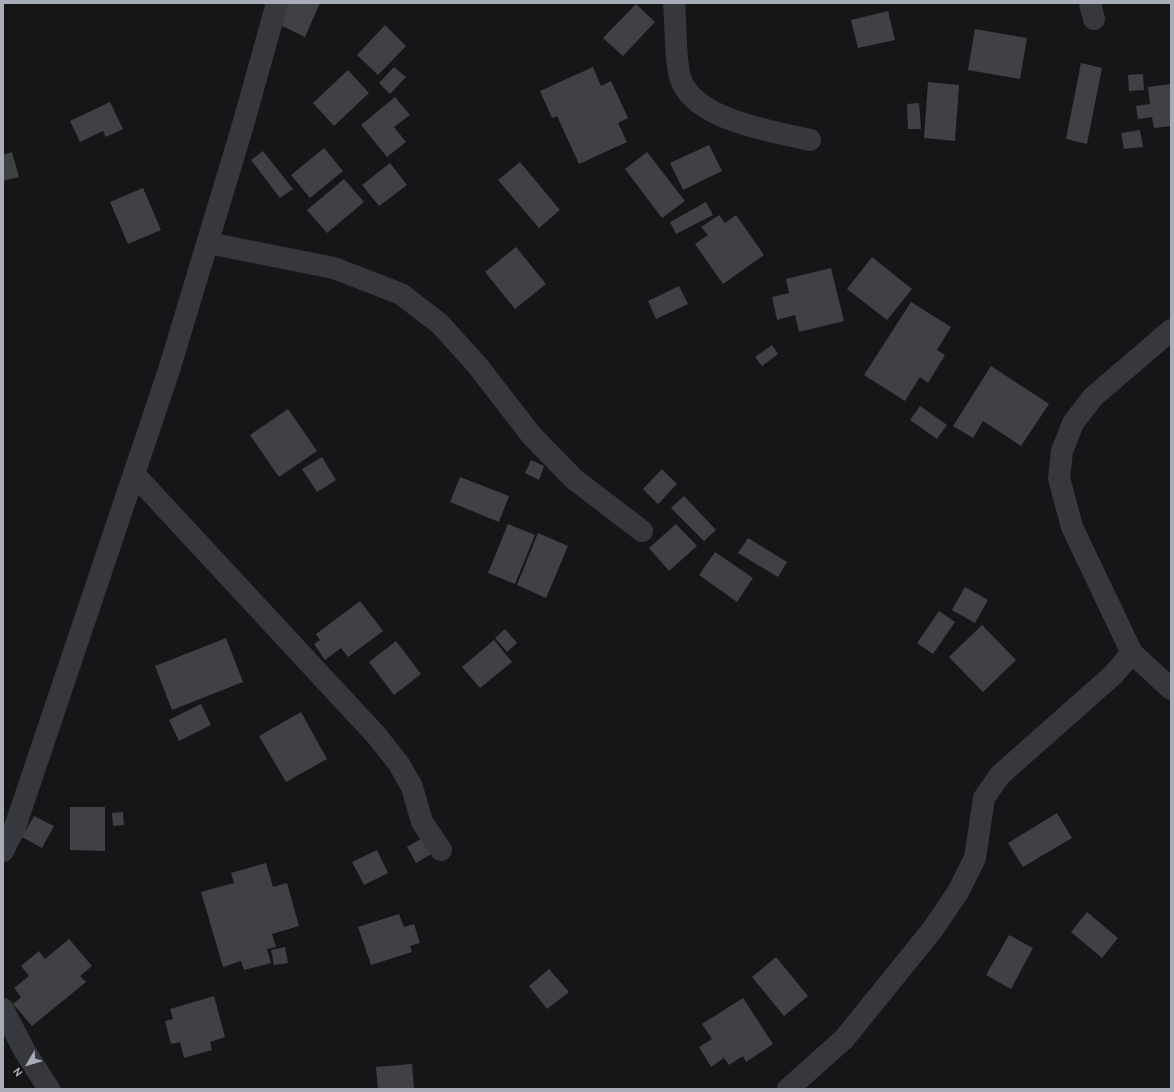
<!DOCTYPE html>
<style>
body{margin:0}
#map{position:relative;width:1174px;height:1092px;overflow:hidden;background:#161618;font-family:Overpass,sans-serif}
canvas{display:block}
.frame{position:absolute;inset:0;border:4px solid #a8adb8;pointer-events:none}
.north{position:absolute;left:8px;top:1044px;width:40px;height:40px;-webkit-text-stroke:3px #111113;paint-order:stroke;rotate:232deg;font-size:11px;font-weight:700;line-height:16px;text-align:center;color:#a8adb8}
.north::after{content:'';display:block;margin:auto;width:14px;height:18px;background:#a8adb8;clip-path:polygon(50% 0,100% 100%,50% 72%,0 100%)}
</style>
<div id="map">
<canvas width="1174" height="1092"></canvas>
<div class="frame"></div>
<div class="north">N</div>
</div>
<script>
const ctx = document.querySelector('canvas').getContext('2d');
ctx.lineJoin = 'round';
function fill(path, color) {
  ctx.fillStyle = color;
  ctx.fill(path, 'evenodd');
}
function stroke(path, color, width, dash) {
  ctx.strokeStyle = color;
  ctx.lineWidth = width;
  ctx.lineCap = dash ? 'butt' : 'round';
  ctx.setLineDash(dash || []);
  ctx.stroke(path);
}
const building = new Path2D(`
 M288 3H320L305 37 278 24Z
 M636 4 655 22 623 56 603 38Z
 M888 11 895 40 858 48 851 20Z
 M385 25 406 46 378 75 357 55Z
 M975 29 1027 38 1020 79 968 70Z
 M1081 63 1102 68 1087 144 1066 139Z
 M394 67 406 77 390 94 379 83Z
 M593 67 601 86 611 81 628 118 618 123 627 142 579 164 557 116 552 118 540 91Z
 M348 70 369 93 334 126 313 103Z
 M1143 74 1144 90 1129 91 1128 75Z
 M928 82 959 85 955 141 924 138Z
 M1171 84V126L1154 128 1152 117 1138 119 1136 106 1150 104 1148 87Z
 M395 97 410 115 394 127 406 142 387 157 361 125Z
 M110 102 123 129 106 137 103 131 80 142 70 121Z
 M919 103 921 129H908L907 104Z
 M1140 130 1143 147 1124 149 1121 133Z
 M709 145 722 171 683 190 670 163Z
 M324 148 343 171 310 198 291 175Z
 M263 151 293 189 280 198 251 160Z
 M12 152 19 177 3 181V155Z
 M647 152 685 201 662 218 625 169Z
 M520 162 560 210 539 228 498 180Z
 M390 163 407 185 379 206 362 185Z
 M344 179 364 202 327 233 307 210Z
 M143 188 161 230 128 244 110 202Z
 M706 202 713 215 676 234 670 222Z
 M719 215 725 223 736 215 764 255 723 284 695 244 708 235 701 227Z
 M516 247 546 284 515 309 485 272Z
 M872 257 912 289 887 320 847 289Z
 M831 268 844 321 799 332 795 315 777 320 772 297 789 293 786 279Z
 M679 286 688 304 656 319 648 301Z
 M911 302 951 327 937 350 945 355 928 383 920 377 905 401 864 375Z
 M772 345 778 354 762 366 755 357Z
 M991 366 1049 404 1021 446 983 421 973 438 953 426Z
 M920 406 947 425 937 439 910 420Z
 M288 409 317 451 279 477 250 435Z
 M322 457 336 480 317 492 302 469Z
 M531 460 544 466 539 480 525 473Z
 M662 469 677 484 658 504 643 489Z
 M460 477 509 496 499 522 450 502Z
 M684 496 716 530 704 541 671 508Z
 M508 524 535 535 515 584 488 573Z
 M676 524 697 546 669 571 649 548Z
 M538 533 568 546 546 598 517 585Z
 M748 538 787 562 778 577 738 553Z
 M715 552 753 578 737 602 699 575Z
 M965 587 988 600 975 623 952 610Z
 M360 601 383 631 348 657 341 648 325 660 314 644 320 640 316 634Z
 M939 611 955 622 933 654 917 643Z
 M982 625 1016 660 983 692 949 657Z
 M505 629 517 643 507 652 495 638Z
 M226 638 243 682 172 710 155 666Z
 M494 640 512 662 480 688 462 667Z
 M396 641 421 674 394 695 369 662Z
 M201 704 211 725 179 741 169 720Z
 M301 712 327 759 286 782 259 736Z
 M70 807H105V851L70 850Z
 M123 812 124 825 113 826 112 813Z
 M1057 813 1072 838 1023 867 1008 843Z
 M34 816 54 826 42 848 22 837Z
 M424 837 433 853 416 863 407 847Z
 M377 850 388 873 364 885 352 862Z
 M266 863 273 887 287 883 299 926 272 934 276 947 267 949 271 963 244 970 241 961 223 967 201 892 234 883 231 873Z
 M1087 912 1118 938 1102 958 1071 932Z
 M399 914 404 927 414 924 420 943 410 946 412 952 371 965 358 927Z
 M1009 935 1033 948 1011 989 986 975Z
 M69 939 92 966 80 976 86 982 32 1026 13 1004 21 997 14 988 29 976 21 966 39 951 45 959Z
 M285 947 288 963 274 965 271 950Z
 M776 957 808 996 784 1016 752 977Z
 M549 969 569 992 547 1009 529 986Z
 M214 996 225 1037 210 1042 212 1050 184 1058 180 1042 171 1044 165 1021 173 1019 170 1009Z
 M743 998 773 1044 746 1062 743 1056 729 1065 724 1058 711 1067 699 1047 712 1039 702 1024Z
 M412 1064 414 1089H378L376 1067Z`);
const street = new Path2D(`
 M674 3C676 26 675 51 679 73 688 120 772 131 810 140
 M1090 3 1094 19
 M208 243 334 268 401 294 440 324 477 365 532 436 574 479 642 531
 M1171 330 1093 397 1073 423 1062 451 1059 478 1072 527 1132 653 1171 689
 M134 474 376 735 399 764 412 787 422 822 441 850
 M3 851 15 827 169 370 243 125 277 3
 M3 1009 24 1050 49 1089
 M788 1089 844 1039 933 929 958 892 975 858 984 798 1000 775 1113 675 1132 653`);
fill(building, '#404145');
stroke(street, '#37383d', 22);
</script>
